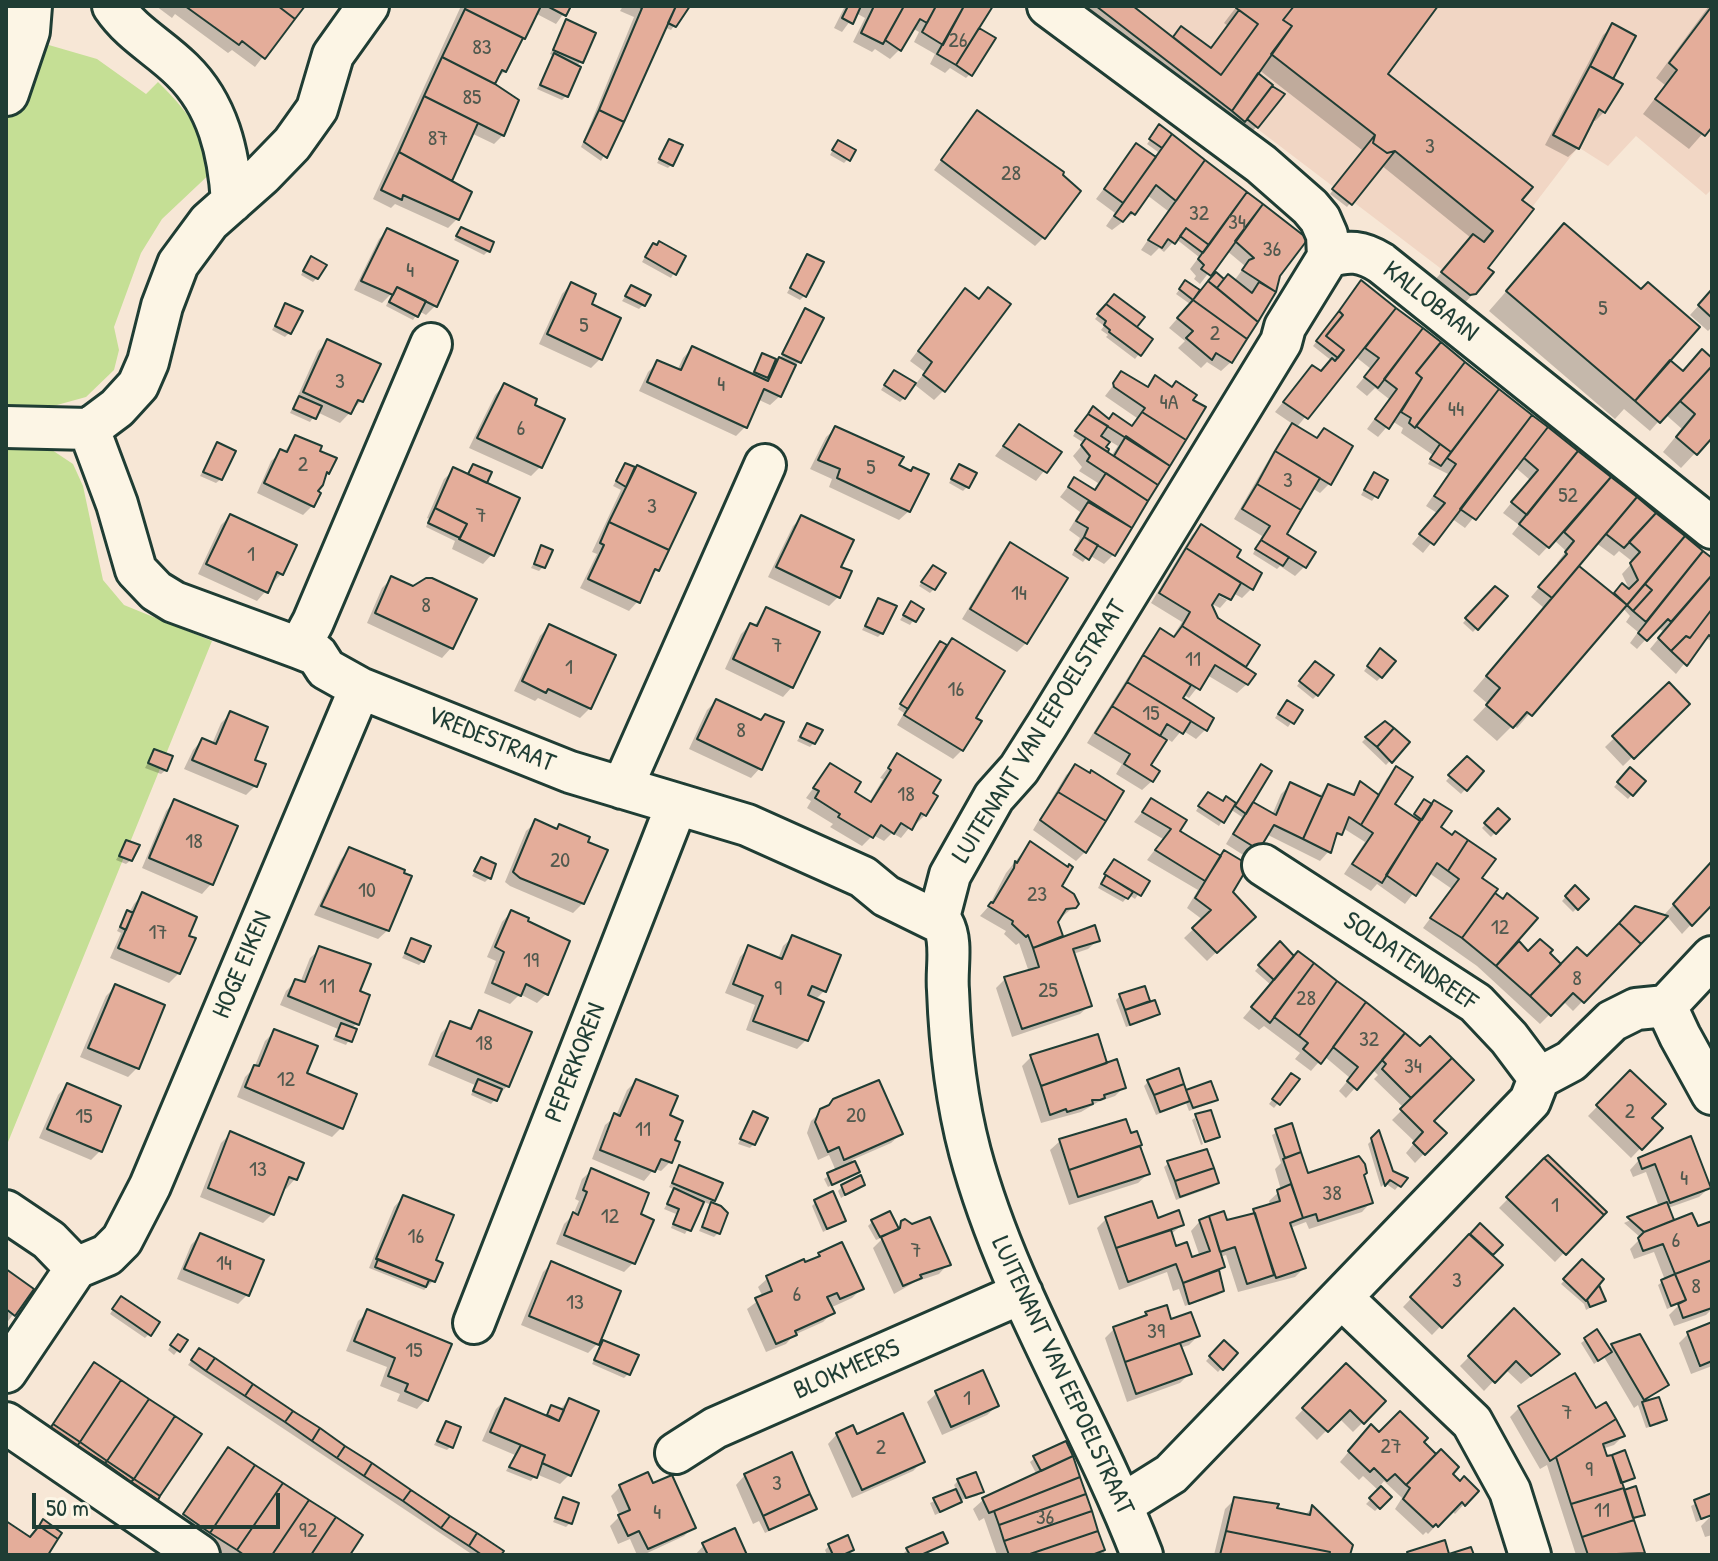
<!DOCTYPE html>
<style>
body{margin:0}
#map{position:relative;width:1718px;height:1561px;overflow:hidden;background:#f7e7d6;font-family:"Patrick Hand",sans-serif}
canvas{display:block}
.frame{position:absolute;inset:0;border:8px solid #1f3d34;pointer-events:none}
.scale{position:absolute;left:32px;top:1493px;width:248px;height:36px;box-sizing:border-box;border:4px solid #1f3d34;border-top:0;padding-left:10px;font-size:24px;line-height:28px;white-space:nowrap;color:#1f3d34;-webkit-text-stroke:6px #fcf5e5;paint-order:stroke}
</style>
<div id="map">
<canvas width="1718" height="1561"></canvas>
<div class="frame"></div>
<div class="scale">50 m</div>
</div>
<script>
const ctx = document.querySelector('canvas').getContext('2d');
ctx.lineJoin = 'round';
function fill(path, color) {
  ctx.fillStyle = color;
  ctx.fill(path, 'evenodd');
}
function stroke(path, color, width, dash) {
  ctx.strokeStyle = color;
  ctx.lineWidth = width;
  ctx.lineCap = dash ? 'butt' : 'round';
  ctx.setLineDash(dash || []);
  ctx.stroke(path);
}
function label(font, color, halo, rows, align = 'center') {
  ctx.font = font + ' "Patrick Hand",sans-serif';
  ctx.lineWidth = 6;
  ctx.setLineDash([]);
  ctx.textBaseline = 'middle';
  ctx.strokeStyle = halo;
  ctx.fillStyle = color;
  for (const [text, x, y, turn = 0] of rows) {
    ctx.save();
    ctx.translate(x, y);
    ctx.rotate((+turn || 0) * Math.PI / 180);
    ctx.textAlign = isNaN(turn) ? turn : align;
    if (halo) ctx.strokeText(text, 0, 0);
    ctx.fillText(text, 0, 0);
    ctx.restore();
  }
}
const built = new Path2D(`
 M1096 6H1712V189L1706 195 1636 136 1608 166 1578 147 1469 290Z`);
const green = new Path2D(`
 M35 41 97 59 146 94 158 82C187 110 201 131 215 169L162 219 141 253 114 327 119 350 114 370 86 397 28 413 6 407V123Z
 M29 444 52 450 73 464 83 486 103 580 124 605 212 641 6 1147V450Z`);
const shadow = new Path2D(`
 M156 6H302L255 67 232 50 228 53 175 14 172 18Z
 M461 6H569L556 24 535 13 505 71 494 82 503 135 494 144 471 133 449 182 457 219 448 228 395 204 391 208 373 199Z
 M623 6H688L671 30 664 27 623 121 601 161 581 147 634 17 620 11Z
 M845 6H990L972 36 970 74 966 78 950 68 945 73 930 64 935 54 914 42 919 32 912 28 899 50 890 59 875 49 872 52 853 42 865 18 856 13 842 32 834 28Z
 M1077 6H1130L1172 39 1177 32 1210 50 1228 26 1224 23 1237 6H1435L1385 74 1519 201 1474 293 1460 308 1428 288 1471 238 1381 165 1347 207 1330 194 1360 155 1362 150 1258 69 1257 126 1253 131Z
 M1709 6H1712V123L1689 149 1643 114 1665 85 1656 78Z
 M566 22 581 61 576 67 566 96 562 100 537 89 554 56 550 54Z
 M1613 26 1610 80 1604 112 1595 121 1592 120 1578 148 1568 157 1545 145 1603 35Z
 M978 112 1044 237 1035 246 934 170Z
 M1160 127 1305 239 1278 276 1274 291 1231 362 1221 371 1207 362 1201 368 1178 348 1185 341 1169 328 1190 304 1176 294 1185 282 1200 292 1216 275 1224 281H1234L1245 266 1226 250 1200 284 1194 279 1196 276 1190 269 1199 257 1176 239 1164 252 1159 248 1151 256 1141 250 1168 211 1147 195 1133 214 1112 230 1106 226 1115 213 1096 199 1136 146 1154 158 1158 152 1147 144Z
 M670 141 672 164 668 168 657 163Z
 M835 146 848 159 844 163 830 155Z
 M1564 225 1668 361 1682 373 1712 360V435L1681 468 1663 452 1682 429 1665 414 1650 431 1624 409 1615 419 1489 311Z
 M461 229 488 251 484 255 454 240Z
 M388 230 435 306 426 315 419 311 413 320 386 306 392 293 382 303 354 290 379 239Z
 M649 250 683 257 671 278 642 262Z
 M808 256 804 296 800 300 787 293Z
 M307 263 317 278 313 282 301 275Z
 M1361 283 1712 561V642L1708 639 1700 644 1676 674 1650 649 1664 632 1657 627 1637 649 1630 643 1638 632 1626 622 1630 616 1622 607 1517 728 1513 725 1497 741 1473 720 1488 704 1473 691 1544 608 1531 597 1559 564 1557 563 1566 551 1554 540 1539 556 1512 534 1519 525 1503 513 1530 480 1515 467 1465 528 1451 518 1423 553 1412 544 1437 513 1426 506 1448 474 1428 464 1433 455 1401 433 1403 428 1392 421 1378 437 1367 429 1389 399 1375 388 1367 396 1356 387 1371 369 1356 357 1296 428 1315 439 1324 431 1329 484 1320 493 1312 488 1284 535 1305 566 1295 576 1280 566 1277 569 1253 554 1262 536 1234 519 1283 435 1294 425 1275 412 1303 377 1320 373 1332 361 1313 346ZM1596 543 1614 556 1619 551 1633 562 1622 574 1631 593 1622 586 1613 595 1569 574Z
 M571 284 589 305 600 359 591 368 539 344 562 294Z
 M631 288 643 305 639 309 622 301Z
 M988 290 944 390 934 400 915 385 925 372 910 361 956 300H978Z
 M1712 291V327L1708 331 1690 315Z
 M1110 301 1142 318 1134 328 1150 340 1135 359 1106 337 1108 335 1101 330 1104 326 1095 319Z
 M286 305 289 333 285 337 272 330Z
 M806 310 800 362 794 365 780 396 770 405 757 399 745 427 736 436 639 391 648 372 658 362 677 371 683 358 692 348 751 375 762 355 771 368 780 359Z
 M328 341 361 401 340 423 317 412 310 422 290 413 318 351Z
 M1122 374 1146 388 1156 378 1203 408 1113 555 1104 564 1089 555 1083 562 1072 555 1080 538 1069 530 1080 512 1060 497 1074 479 1093 491 1098 483 1079 471 1082 467 1073 456 1084 443 1073 436 1084 418 1093 409 1108 421 1130 427 1137 418 1105 396ZM1108 440 1118 446 1111 456 1101 450Z
 M890 376 904 398 900 402 881 390Z
 M504 385 540 467 531 476 469 448 495 395Z
 M1019 426 1059 452 1036 481 995 456Z
 M836 428 897 466 909 511 899 520 829 487 832 479 810 469 826 437Z
 M296 437 317 452 328 472 315 492 312 506 303 515 257 493 271 461 281 452 283 453Z
 M217 445 221 479 216 483 200 476Z
 M625 465 635 469 637 467 657 570 648 579 638 601 629 611 580 588 597 554 592 552 621 490 613 486Z
 M474 466 485 481 492 554 483 564 452 549 455 541 426 527 429 519 427 518 444 479 454 470 467 476Z
 M956 471 967 487 963 491 949 483Z
 M1370 479 1386 481 1372 501 1361 495Z
 M230 516 281 574 257 601 198 574 221 525Z
 M802 517 838 597 829 606 768 577 793 526Z
 M1201 526 1235 558 1259 574 1251 589 1242 598 1233 593 1210 591 1227 600 1220 608 1208 602 1217 619 1257 645 1243 668 1247 684 1237 693 1207 675 1189 698 1183 694 1180 699 1205 730 1196 739 1182 730 1172 742 1166 738 1148 766 1152 781 1142 790 1116 774 1122 764 1087 743 1151 640 1160 630 1172 638 1182 622 1151 603 1192 535Z
 M1010 545 1026 643 1017 652 962 619 1001 554Z
 M542 547 543 567 539 571 531 568Z
 M929 571 934 589 930 593 919 586Z
 M392 578 413 588 474 600 451 648 442 658 367 623 382 588Z
 M1495 588 1505 597 1473 632 1463 623Z
 M879 600 882 633 878 637 862 630Z
 M911 604 921 610 910 625 900 620Z
 M767 609 792 687 783 697 725 669 741 634 750 625 753 627Z
 M549 626 590 708 580 718 538 698 535 701 514 691 540 636Z
 M952 641 973 718 962 750 953 759 897 725 904 713 898 709 936 647 940 643 946 647Z
 M1376 655 1381 677 1377 681 1364 671Z
 M1311 667 1317 695 1313 699 1297 686Z
 M1669 685 1687 704 1623 766 1605 747Z
 M716 701 760 768 751 778 689 749 707 710Z
 M1283 706 1300 710 1288 727 1275 718Z
 M230 714 255 786 246 795 184 769 193 750 202 740 212 744 221 723Z
 M808 725 814 743 810 747 797 741Z
 M1372 732 1407 743 1386 765 1362 742Z
 M154 751 166 770 161 774 145 768Z
 M897 756 925 815 916 824 913 823 901 838 892 833 884 841 873 835 862 846 830 827 833 824 807 808 811 801 806 798 830 765 852 793 869 803 883 779 880 778Z
 M1467 758 1481 772 1461 794 1446 781Z
 M1075 766 1085 852 1076 861 1033 830 1066 775Z
 M1396 769 1392 805 1412 818 1420 805 1492 893 1516 941 1528 954H1547L1560 967 1586 958 1663 916 1712 863V902L1682 934 1666 915 1573 1011 1563 1001 1540 1024 1477 966 1423 928 1452 889 1429 873 1405 904 1377 884 1371 891 1344 874 1365 842 1343 828 1332 841 1329 851 1320 861 1266 834 1248 858 1226 844 1242 817 1230 809 1219 826 1196 811 1204 798 1222 803 1226 799 1236 805 1257 771 1250 803 1272 815 1281 794 1290 785 1319 796 1328 786 1350 796 1361 784 1377 795 1387 778Z
 M1630 769 1643 781 1628 799 1614 787Z
 M175 801 211 884 202 894 142 868 166 811Z
 M1151 801 1230 893 1244 926 1207 961 1184 938 1203 920 1187 908 1198 890 1147 860 1163 839 1134 822Z
 M1498 811 1507 820 1491 837 1482 828Z
 M536 822 583 903 573 913 510 886 505 882 526 831Z
 M126 843 131 860 126 864 116 860Z
 M1030 843 1059 887 1077 904 1056 922 1061 938 1098 940 1088 949 1073 954 1090 1005 1080 1014 1012 1037 996 988 1005 979 1029 972 1019 943 1016 945 1004 934 1006 931 980 916 989 906 1006 873Z
 M350 849 388 930 378 939 314 915 341 859Z
 M482 860 489 878 485 882 472 876Z
 M1110 865 1147 882 1135 899 1129 895 1123 902 1098 888Z
 M1575 887 1586 899 1573 912 1562 901Z
 M143 894 187 937 179 973 169 983 110 958 121 933 117 931 124 917 129 913 134 904Z
 M511 912 525 922 567 942 546 994 537 1003 520 994 510 1004 484 993 496 961 487 957 502 922Z
 M793 937 824 991 815 1000 806 1040 797 1049 746 1030 755 1005 725 993 740 957 749 947 778 959 783 946Z
 M412 940 423 961 419 965 402 958Z
 M1280 944 1294 958 1420 1049 1430 1039 1471 1080 1432 1121 1444 1133 1415 1163 1406 1153 1415 1142 1392 1120 1404 1108 1374 1079 1378 1075 1372 1069 1346 1098 1339 1091 1350 1078 1324 1056 1311 1071 1295 1059 1300 1053 1264 1026 1259 1030 1243 1018 1271 985 1255 971Z
 M320 949 358 992 357 1023 351 1029 354 1030 346 1045 333 1040 338 1029 280 1005 286 991 295 982 300 983 310 958Z
 M116 986 137 1068 128 1077 80 1057 106 996Z
 M1144 988 1149 1004 1157 1014 1153 1018 1126 1027 1116 1000 1120 996Z
 M480 1012 508 1085 491 1104 471 1095 475 1085 428 1065 441 1033 450 1024 467 1030Z
 M275 1031 341 1128 332 1137 237 1097 245 1077 254 1068 265 1041Z
 M1031 1057 1106 1065 1124 1087 1115 1096 1098 1102 1081 1112 1041 1123 1022 1066Z
 M1630 1073 1649 1119 1660 1128 1631 1158 1588 1116Z
 M1287 1080H1297L1274 1108 1269 1104Z
 M636 1081 668 1116 673 1141 670 1162 661 1171 654 1169 644 1181 592 1159 605 1125 616 1116 627 1090Z
 M1148 1082 1185 1093 1215 1099 1211 1103 1189 1111 1186 1103 1156 1115 1144 1086Z
 M67 1085 100 1151 91 1160 39 1138 58 1095Z
 M834 1100 901 1134 891 1143 852 1160 858 1172 828 1187 824 1179 836 1171 829 1155 818 1160 807 1133 811 1121Z
 M754 1114V1144L750 1148 738 1144Z
 M1195 1118 1203 1144 1201 1145 1192 1120Z
 M1290 1126 1307 1175 1362 1176 1371 1202 1362 1212 1309 1229 1306 1222 1290 1228 1304 1268 1295 1277 1238 1292 1226 1255 1220 1257 1223 1267 1217 1272 1222 1291 1218 1295 1185 1306 1179 1289 1173 1291 1167 1272 1119 1290 1097 1228 1106 1219 1157 1220 1182 1225 1170 1235 1175 1249 1191 1260 1200 1257 1191 1231 1200 1221 1226 1222 1250 1216 1254 1211 1270 1206 1269 1201 1281 1190 1275 1169 1281 1163 1272 1135Z
 M1136 1133 1148 1174 1138 1183 1069 1205 1050 1150 1060 1141Z
 M230 1134 302 1164 295 1179 286 1189 282 1187 272 1214 263 1223 200 1197 221 1143Z
 M1378 1134 1391 1172 1405 1178 1395 1190 1385 1183 1381 1187 1368 1144Z
 M1690 1139 1709 1188 1699 1197 1668 1208 1672 1219 1666 1226 1696 1229 1712 1223V1309L1706 1315 1674 1326 1669 1315 1681 1303 1667 1309 1658 1285 1665 1280 1654 1252 1634 1259 1630 1249 1641 1238 1624 1223 1659 1207 1646 1172 1633 1177 1630 1170 1639 1160Z
 M1548 1158 1604 1212 1555 1262 1499 1208Z
 M1169 1163 1217 1183 1213 1187 1176 1200 1164 1167Z
 M680 1167 713 1199 709 1204 702 1201 685 1234 671 1228 676 1214 664 1209 675 1190 669 1187Z
 M592 1170 638 1215 633 1263 624 1272 556 1244 564 1224 573 1215 579 1201 575 1199 582 1179Z
 M863 1185 841 1198 838 1191 842 1187Z
 M403 1197 434 1261 433 1281 424 1290 369 1268 394 1207Z
 M816 1202 844 1221 823 1232 812 1206Z
 M712 1205 718 1233 714 1237 699 1231Z
 M872 1222 896 1229 903 1223 948 1264 939 1274 915 1282 894 1294 873 1248 884 1237 876 1240 868 1226Z
 M1480 1226 1500 1245 1490 1255 1500 1265 1432 1335 1403 1307Z
 M200 1235 247 1295 238 1304 177 1279 191 1245Z
 M819 1255 861 1289 852 1298 830 1308 832 1313 823 1322 794 1335 786 1344 766 1352 747 1309 763 1297 758 1287 768 1278 813 1261Z
 M1582 1262 1603 1301 1586 1310 1584 1304 1561 1284Z
 M552 1263 597 1344 588 1353 521 1325 543 1272Z
 M6 1271 31 1290 6 1324Z
 M117 1303 149 1334 145 1338 110 1314Z
 M1514 1311 1548 1363 1521 1384 1505 1369 1484 1391 1460 1366Z
 M368 1312 426 1399 417 1409 397 1401 400 1394 380 1386 387 1367 346 1351 358 1321Z
 M1147 1314 1170 1322 1198 1336 1189 1345 1180 1348 1189 1374 1180 1383 1127 1402 1105 1338 1114 1329 1141 1320Z
 M1712 1324V1366L1691 1374 1679 1343 1688 1334Z
 M1596 1332 1608 1350 1613 1346 1667 1384 1643 1403 1665 1420 1660 1424 1646 1428 1638 1405 1634 1408 1604 1357 1594 1364 1581 1343Z
 M174 1340 185 1341 174 1355 168 1350Z
 M603 1342 628 1374 624 1378 592 1364Z
 M1224 1342 1235 1353 1218 1372 1206 1361Z
 M199 1350 506 1555H473L188 1365Z
 M95 1365 156 1498 149 1504 45 1434 85 1374Z
 M1346 1365 1384 1401 1353 1432 1339 1418 1317 1440 1295 1418Z
 M937 1393 997 1406 987 1415 942 1435 927 1402Z
 M505 1400 545 1417 552 1407 559 1410 569 1400V1475L560 1484 536 1474 531 1481 506 1471 515 1455 482 1441 496 1409Z
 M1519 1408 1595 1411 1623 1436 1614 1445 1602 1449 1605 1458 1633 1477 1619 1485 1643 1514 1631 1521 1642 1555H1576L1547 1465 1540 1469 1510 1417Z
 M446 1423 451 1446 447 1450 434 1445Z
 M837 1434 856 1436 922 1462 913 1471 852 1498 828 1444Z
 M1379 1435 1421 1442 1460 1484 1476 1491 1455 1514 1451 1510 1428 1534 1426 1532 1423 1535 1395 1509 1402 1498 1384 1481 1379 1487 1389 1497 1375 1511 1366 1504 1379 1491 1363 1476 1359 1480 1340 1462 1362 1436Z
 M228 1450 347 1555H222L176 1524 219 1459Z
 M1071 1457 1105 1555H997L984 1518 979 1521 973 1509 983 1500 1037 1475 1030 1462 1035 1458Z
 M745 1475 815 1509 765 1533 759 1521 753 1524 736 1485Z
 M958 1481 981 1492 977 1496 961 1500 955 1506 935 1515 930 1503 957 1491 954 1485Z
 M652 1485 693 1527 684 1536 643 1555H637L630 1539 618 1544 610 1526 620 1516 611 1496 620 1487Z
 M1712 1495V1535L1705 1537 1701 1526 1711 1516 1696 1522 1691 1506Z
 M1235 1499 1304 1516 1312 1508 1348 1555H1214L1225 1509Z
 M564 1500 570 1523 566 1527 553 1522Z
 M946 1543 923 1555 904 1553 908 1549Z
 M704 1545 745 1555H695Z
 M829 1546 852 1550 845 1555H827L825 1550Z`);
const building = new Path2D(`
 M185 6H278L295 19 265 59 242 41 239 45Z
 M278 6H305L295 19Z
 M466 6H541L525 39 465 9Z
 M547 6H571L566 16Z
 M638 6H676L624 122 599 110 642 8Z
 M676 6H690L676 27 668 23Z
 M848 6H861L853 24 842 18Z
 M874 6H904L883 44 861 33Z
 M904 6H936L927 23 920 19 901 51 885 40Z
 M936 6H964L943 45 922 32Z
 M964 6H993L956 65 937 54Z
 M1096 6H1133L1221 75 1258 24 1236 8 1238 6H1294L1283 20 1292 26 1232 111Z
 M1294 6H1438L1388 74 1533 187 1522 200 1534 209 1488 268 1494 272 1476 294 1470 295 1441 272 1473 234 1484 242 1493 231 1395 151 1387 153 1373 143 1375 135 1271 54 1292 26 1283 20Z
 M1712 6V127L1705 136 1655 99 1677 70 1669 63Z
 M465 9 523 38 506 72 502 70 495 84 442 57Z
 M1239 10 1258 24 1221 75 1173 37 1181 26 1211 48Z
 M566 19 596 33 583 63 553 50Z
 M1612 23 1636 36 1613 79 1590 66Z
 M979 28 996 38 972 76 956 65Z
 M554 53 581 67 568 97 540 85Z
 M442 57 495 84 519 100 504 136 424 96Z
 M1590 66 1623 84 1605 113 1599 109 1579 149 1553 135Z
 M1258 73 1273 85 1245 122 1232 111Z
 M1272 86 1285 94 1258 128 1247 119Z
 M424 96 478 123 452 181 399 152Z
 M599 110 624 122 607 158 584 142Z
 M977 110 1064 172 1063 175 1081 191 1045 239 941 160Z
 M1159 124 1172 134 1162 148 1149 139Z
 M1172 134 1205 160 1176 201 1156 185 1135 215 1131 212 1123 222 1114 216Z
 M1375 135 1373 143 1387 153 1395 151 1352 205 1332 189Z
 M669 139 683 145 673 166 659 159Z
 M838 140 856 150 850 161 832 150Z
 M1136 143 1156 157 1123 203 1104 189Z
 M399 152 472 192 459 220 403 195 402 200 381 190Z
 M1205 160 1247 192 1209 245 1186 228 1175 244 1168 239 1162 248 1148 240Z
 M1247 192 1263 204 1211 276 1201 269 1204 265 1198 259Z
 M1263 204 1308 239 1280 276 1276 292 1242 270 1249 260 1254 258 1235 241Z
 M1564 223 1641 289 1648 282 1700 327 1635 401 1506 291Z
 M461 227 494 242 490 252 456 236Z
 M387 228 458 261 437 307 397 287 393 295 361 281Z
 M1186 228 1209 245 1203 253 1180 236Z
 M659 241 686 256 676 275 645 257 653 243 657 245Z
 M807 254 824 262 806 297 790 288Z
 M311 256 327 265 318 279 303 271Z
 M1216 272 1224 279 1217 288 1208 281Z
 M1228 274 1252 293 1259 282 1276 292 1258 322 1217 288Z
 M1185 280 1200 290 1193 300 1179 289Z
 M1361 280 1396 308 1308 419 1283 402 1312 365 1321 371 1332 358 1335 361 1344 350 1326 336 1343 315 1339 311Z
 M1208 281 1258 322 1247 339 1193 300Z
 M571 282 596 294 592 304 621 318 602 360 547 334Z
 M631 285 651 295 645 306 625 296Z
 M397 287 426 301 418 317 389 302Z
 M988 287 1011 304 945 392 923 375 932 362 918 351 965 288 979 299Z
 M1712 289V318L1698 305Z
 M1114 294 1145 317 1137 327 1106 304Z
 M1193 300 1247 339 1232 363 1216 353 1212 360 1186 338 1193 331 1177 318Z
 M285 303 303 311 291 334 275 326Z
 M1106 304 1153 339 1141 356 1109 332 1110 330 1104 325 1106 321 1097 314Z
 M805 308 824 318 801 363 782 354Z
 M1396 308 1423 328 1378 388 1364 377 1379 358 1365 348Z
 M1339 311 1343 315 1326 336 1344 350 1338 358 1316 341Z
 M1423 328 1441 342 1416 373 1422 378 1389 429 1375 419 1397 389 1384 379Z
 M327 339 381 364 363 402 358 400 351 414 303 392Z
 M1441 342 1465 362 1415 428 1409 423 1411 418 1401 412 1422 378 1416 373Z
 M692 346 768 381 779 357 796 365 781 397 764 389 747 428 647 382 657 360 681 370Z
 M1702 349 1712 358V366L1660 423 1635 401 1670 360 1683 371Z
 M762 353 776 359 768 378 754 372Z
 M1465 362 1499 389 1451 452 1416 426Z
 M1712 366V438L1697 455 1676 437 1695 414 1680 401Z
 M894 370 916 383 905 399 884 385Z
 M1121 371 1148 387 1155 375 1172 387 1176 381 1197 395 1193 400 1206 407 1186 440 1142 412 1145 408 1114 387 1113 383Z
 M504 383 537 399 535 405 565 419 542 468 477 438Z
 M1499 389 1532 415 1434 545 1419 534 1445 503 1434 496 1456 464 1447 458Z
 M299 396 322 406 316 419 293 409Z
 M1093 406 1109 419 1113 413 1132 426 1142 412 1186 440 1170 466 1088 414Z
 M1088 414 1108 426 1101 436 1110 442 1106 447 1109 449 1108 452 1075 431Z
 M1532 415 1548 427 1476 520 1460 509Z
 M1292 423 1317 438 1324 428 1353 446 1331 485 1275 451Z
 M1019 424 1062 452 1047 473 1003 446Z
 M835 426 904 457 899 465 911 471 913 467 929 474 910 512 837 478 840 469 818 460Z
 M1548 427 1578 451 1527 515 1511 502 1538 470 1524 458Z
 M295 435 322 446 320 451 337 458 329 474 327 472 323 485 318 491 321 493 314 507 264 483 280 449 287 452Z
 M1126 436 1170 466 1158 485 1114 456Z
 M1086 438 1158 485 1148 501 1087 461 1090 456 1081 445Z
 M217 442 236 451 222 480 203 472Z
 M1440 444 1451 452 1441 466 1430 459Z
 M1275 451 1320 478 1301 510 1257 484Z
 M1578 451 1611 477 1549 548 1519 524Z
 M625 463 635 467 626 487 616 481Z
 M473 464 492 472 487 483 468 474Z
 M959 464 977 473 969 488 951 479Z
 M637 465 696 493 669 550 609 522Z
 M453 467 520 498 494 556 459 539 467 524 435 508Z
 M1374 472 1388 480 1378 498 1364 490Z
 M1106 473 1148 501 1132 528 1068 487 1074 477 1095 490Z
 M1611 477 1637 497 1552 598 1538 587 1567 554 1565 552 1574 541 1564 532Z
 M1257 484 1301 510 1287 534 1316 552 1306 568 1261 540 1270 526 1242 509Z
 M1637 497 1656 513 1624 548 1606 534Z
 M1088 502 1132 528 1115 556 1084 537 1088 528 1076 521Z
 M435 508 467 524 460 538 428 523Z
 M1656 513 1685 536 1627 605 1614 593 1622 583 1629 589 1638 580 1630 563 1640 552 1629 542Z
 M230 514 297 545 283 575 277 572 268 593 206 564Z
 M801 515 854 540 841 567 852 571 840 598 776 567Z
 M609 522 669 550 659 571 655 569 640 603 588 579 604 545 600 543Z
 M1201 524 1241 550 1237 557 1262 573 1253 590 1186 548Z
 M1685 536 1703 551 1646 622 1633 611 1652 590 1645 584Z
 M1084 537 1098 545 1089 560 1075 550Z
 M1261 540 1289 557 1283 566 1255 549Z
 M1010 542 1068 578 1027 644 970 609Z
 M541 545 553 550 545 568 534 564Z
 M1186 548 1241 583 1231 600 1219 594 1212 605 1218 618 1260 645 1246 667 1182 626 1190 612 1159 593Z
 M1703 551 1712 558V575L1671 622 1668 619 1647 641 1638 633Z
 M933 565 946 573 935 590 921 582Z
 M1579 566 1627 605 1532 716 1527 712 1513 728 1486 705 1500 688 1486 676Z
 M1712 575V609L1690 638 1686 636 1671 651 1658 638Z
 M391 576 413 586 426 578H432L477 599 453 649 375 613Z
 M1645 584 1652 590 1633 611 1627 605Z
 M1495 586 1508 596 1478 630 1465 618Z
 M878 598 897 606 883 634 865 626Z
 M911 601 924 609 916 622 903 615Z
 M766 607 820 632 793 688 733 659 750 623 757 626Z
 M1712 609V638L1709 635 1687 666 1671 651 1686 636 1690 638Z
 M549 624 616 655 591 709 548 689 546 693 522 681Z
 M1182 626 1256 674 1248 685 1215 665 1200 690 1143 655 1160 628 1174 637Z
 M952 638 1005 671 976 718 982 721 963 751 904 715Z
 M940 641 947 645 908 709 900 704Z
 M1380 648 1396 661 1382 678 1367 666Z
 M1143 655 1191 685 1183 698 1214 718 1207 731 1127 682Z
 M1315 661 1334 675 1318 696 1299 681Z
 M1127 682 1191 721 1183 734 1167 724 1160 736 1112 706Z
 M1669 682 1690 704 1634 759 1612 736Z
 M716 699 761 720 765 714 784 722 762 770 697 739Z
 M1287 700 1303 710 1294 724 1278 714Z
 M1112 706 1167 740 1151 765 1160 771 1153 782 1124 764 1130 754 1095 733Z
 M230 711 268 727 255 760 266 764 257 787 192 760 202 738 216 744Z
 M1385 721 1394 728 1377 747 1365 737Z
 M807 723 823 730 815 744 800 737Z
 M1394 728 1410 742 1392 763 1377 747Z
 M154 749 173 756 167 771 148 763Z
 M897 753 941 780 933 793 938 796 926 816 921 813 912 830 901 823 894 834 881 825 873 838 838 817 840 814 815 798 819 791 813 788 830 763 861 782 855 792 871 802 891 770 888 768Z
 M1467 756 1484 771 1467 791 1448 775Z
 M1075 764 1090 773 1091 770 1124 791 1106 821 1058 792Z
 M1261 764 1272 771 1246 814 1235 806Z
 M1396 766 1413 777 1395 804 1420 821 1382 883 1352 864 1373 833 1361 825Z
 M1630 767 1646 781 1633 796 1617 782Z
 M1360 781 1379 795 1361 825 1349 817 1342 835 1337 833 1331 853 1303 839 1328 784 1354 795Z
 M1290 782 1322 797 1303 839 1274 825 1259 850 1233 834 1253 802 1276 815Z
 M1058 792 1106 821 1086 853 1040 820Z
 M1208 792 1223 801 1226 796 1236 803 1224 823 1198 806Z
 M1151 798 1187 820 1180 831 1221 856 1205 881 1155 850 1171 829 1142 812Z
 M174 799 238 826 213 885 149 858Z
 M1424 799 1432 804 1422 820 1414 814Z
 M1434 800 1452 811 1441 827 1452 835 1455 831 1468 840 1448 871 1437 863 1416 896 1386 875Z
 M1498 808 1510 819 1496 834 1484 823Z
 M535 819 557 829 559 824 590 837 588 842 608 850 584 904 520 878 513 872Z
 M126 840 140 845 132 861 119 856Z
 M1468 840 1496 859 1482 878 1498 889 1462 938 1430 918 1459 879 1448 871Z
 M1030 841 1068 867 1069 864 1073 867 1062 886 1074 894 1079 904 1076 908 1066 909 1058 922 1063 936 1033 948 1028 935 1026 937 1012 924 1013 921 988 906 991 902 993 903 1014 868 1015 861 1017 863Z
 M349 847 405 870 404 873 412 876 389 931 321 906Z
 M1224 850 1249 865 1233 892 1256 917 1217 953 1192 928 1211 910 1195 898Z
 M481 857 496 864 491 879 474 871Z
 M1114 859 1150 881 1141 896 1104 874Z
 M1712 861V905L1692 926 1673 904Z
 M1106 875 1133 892 1128 899 1101 884Z
 M1575 885 1589 899 1578 910 1565 896Z
 M142 892 197 917 189 936 196 938 180 974 118 948Z
 M1495 893 1503 899 1507 893 1538 918 1496 966 1462 938Z
 M1635 906 1668 916 1641 944 1619 923Z
 M127 910 133 913 126 930 120 927Z
 M511 910 529 918 528 921 570 941 548 995 526 984 521 996 492 983 504 952 495 947Z
 M1619 923 1641 944 1584 1003 1573 993 1551 1016 1530 996 1577 947 1587 956Z
 M1095 925 1100 941 1073 949 1092 1006 1022 1029 1004 977 1039 967 1033 948Z
 M792 935 841 955 826 992 812 986 808 995 824 1002 808 1041 753 1021 763 996 733 984 748 945 782 959Z
 M411 938 431 946 424 962 405 953Z
 M1540 939 1553 950 1550 953 1561 964 1530 996 1496 966 1519 941 1528 951Z
 M1280 941 1294 956 1274 980 1258 965Z
 M319 946 371 964 360 991 370 995 359 1025 288 996 295 979 305 982Z
 M1298 951 1314 963 1270 1023 1251 1007Z
 M1314 963 1337 981 1299 1036 1274 1017Z
 M1337 981 1366 1002 1321 1064 1303 1049 1308 1043 1299 1036Z
 M115 984 165 1005 139 1069 88 1048Z
 M1145 986 1150 1001 1125 1010 1119 994Z
 M1155 1000 1160 1014 1130 1025 1125 1010Z
 M1366 1002 1405 1033 1357 1090 1347 1081 1358 1067 1333 1047Z
 M479 1010 532 1032 509 1087 436 1056 450 1021 471 1029Z
 M341 1023 357 1029 352 1042 336 1036Z
 M274 1029 318 1046 307 1073 357 1094 343 1129 245 1087 254 1065 259 1066Z
 M1405 1033 1420 1046 1430 1036 1452 1058 1411 1098 1382 1069 1386 1064 1382 1060Z
 M1098 1034 1107 1063 1041 1086 1030 1055Z
 M1452 1058 1474 1080 1434 1121 1447 1133 1425 1155 1413 1143 1423 1132 1400 1109Z
 M1117 1059 1126 1088 1104 1095 1105 1098 1100 1100H1092L1093 1104 1067 1112 1066 1109 1050 1115 1041 1086Z
 M1179 1068 1184 1084 1154 1095 1147 1080Z
 M1630 1070 1666 1104 1652 1118 1663 1128 1642 1150 1596 1105Z
 M1291 1073 1300 1079 1280 1105 1272 1099Z
 M478 1079 502 1089 497 1101 473 1091Z
 M636 1079 678 1096 670 1115 683 1121 675 1140 680 1142 672 1163 661 1159 655 1172 600 1150 614 1113 620 1116Z
 M879 1080 903 1134 844 1160 839 1147 828 1152 815 1122 820 1109 829 1105 833 1099Z
 M1211 1081 1218 1100 1193 1108 1186 1090Z
 M67 1083 121 1106 102 1152 47 1129Z
 M1184 1084 1190 1101 1160 1112 1154 1095Z
 M1211 1110 1220 1137 1205 1142 1195 1114Z
 M753 1111 768 1118 755 1145 740 1139Z
 M1126 1119 1131 1133 1137 1131 1142 1145 1069 1170 1059 1139Z
 M1292 1123 1301 1152 1285 1158 1275 1129Z
 M1379 1130 1393 1171 1408 1178 1401 1187 1390 1180 1385 1186 1371 1138Z
 M230 1131 304 1163 297 1180 289 1177 274 1215 208 1188Z
 M1691 1136 1711 1188 1670 1203 1655 1164 1642 1169 1638 1158Z
 M1140 1146 1150 1174 1078 1197 1069 1170Z
 M1207 1149 1214 1168 1175 1181 1167 1161Z
 M1301 1152 1308 1173 1359 1156 1365 1164 1367 1173 1364 1175 1373 1203 1318 1221 1316 1214 1303 1218 1283 1159Z
 M1548 1155 1607 1212 1604 1215 1544 1158Z
 M1544 1158 1604 1215 1566 1255 1506 1197Z
 M855 1161 860 1172 832 1185 827 1173Z
 M679 1165 723 1183 715 1201 672 1183Z
 M591 1168 649 1193 641 1214 654 1220 635 1264 564 1235 573 1212 578 1215 587 1192 583 1190Z
 M1214 1168 1219 1183 1180 1197 1175 1181Z
 M861 1175 865 1185 845 1195 841 1185Z
 M1291 1184 1303 1218 1290 1223 1306 1268 1276 1278 1253 1209 1280 1201 1277 1190Z
 M674 1188 704 1202 691 1231 673 1224 679 1209 667 1204Z
 M833 1191 846 1221 827 1229 814 1200Z
 M403 1195 454 1215 436 1260 443 1263 435 1282 376 1259Z
 M1152 1201 1158 1218 1179 1210 1184 1225 1116 1248 1105 1217Z
 M711 1202 721 1206 728 1213 720 1234 702 1227Z
 M1667 1202 1674 1220 1644 1232 1627 1217Z
 M890 1211 899 1229 880 1237 871 1220Z
 M1224 1211 1227 1220 1255 1213 1274 1275 1247 1284 1235 1247 1220 1252 1209 1216Z
 M1692 1213 1698 1226 1712 1221V1260L1675 1274 1663 1244 1643 1251 1638 1238 1644 1232Z
 M1209 1216 1225 1267 1183 1283 1176 1264 1128 1282 1116 1248 1171 1230 1176 1246 1187 1242 1192 1257 1210 1251 1199 1220Z
 M930 1217 951 1265 920 1275 922 1278 903 1286 881 1237 900 1228 901 1221 905 1219 912 1224Z
 M1480 1223 1503 1245 1493 1255 1470 1234Z
 M200 1233 264 1260 249 1296 184 1269Z
 M1469 1234 1503 1265 1442 1328 1410 1297Z
 M842 1242 864 1289 840 1299 837 1293 827 1297 835 1313 795 1331 797 1335 776 1344 755 1298 772 1291 766 1276 804 1259 805 1262 820 1256 818 1253Z
 M378 1259 429 1280 426 1287 375 1267Z
 M1582 1259 1604 1279 1586 1301 1563 1279Z
 M1712 1260V1308L1683 1318 1678 1304 1686 1300 1675 1274Z
 M551 1261 621 1291 599 1345 529 1316Z
 M6 1269 34 1289 15 1316 6 1309Z
 M1219 1270 1224 1291 1189 1304 1183 1283Z
 M1675 1274 1686 1300 1671 1306 1661 1280Z
 M1599 1285 1606 1301 1590 1307 1587 1300Z
 M121 1296 160 1322 151 1336 112 1309Z
 M1167 1305 1171 1319 1191 1312 1200 1336 1125 1362 1113 1327 1147 1315 1145 1312Z
 M1514 1308 1560 1354 1531 1376 1516 1361 1495 1383 1468 1356Z
 M367 1309 452 1344 428 1401 405 1391 408 1384 388 1376 395 1358 354 1341Z
 M1712 1322V1361L1700 1366 1687 1332Z
 M1597 1329 1612 1352 1598 1361 1584 1338Z
 M178 1334 188 1340 180 1352 170 1345Z
 M1640 1334 1669 1385 1644 1400 1611 1344Z
 M603 1340 639 1355 630 1375 594 1360Z
 M1224 1340 1238 1353 1223 1370 1209 1356Z
 M1180 1343 1192 1374 1136 1394 1125 1362Z
 M199 1348 215 1358 206 1371 191 1360Z
 M215 1358 253 1384 245 1396 206 1371Z
 M94 1362 121 1380 80 1442 53 1424Z
 M1346 1363 1386 1401 1364 1424 1350 1410 1328 1432 1302 1408Z
 M983 1370 999 1406 951 1427 935 1391Z
 M1575 1373 1596 1408 1606 1402 1616 1419 1550 1461 1518 1406Z
 M121 1380 149 1399 107 1461 80 1442Z
 M253 1384 293 1411 285 1422 245 1396Z
 M1659 1397 1667 1420 1650 1426 1642 1402Z
 M505 1398 559 1421 569 1398 599 1411 571 1476 542 1463 545 1455 490 1432Z
 M149 1399 175 1416 134 1479 107 1461Z
 M551 1405 564 1410 559 1421 547 1415Z
 M293 1411 320 1428 312 1441 285 1422Z
 M1400 1411 1428 1438 1424 1442 1436 1454 1406 1485 1395 1474 1387 1481 1374 1468 1370 1472 1348 1451 1371 1424 1379 1432Z
 M903 1413 925 1462 862 1490 836 1433 853 1425 857 1434Z
 M175 1416 202 1434 160 1496 134 1479Z
 M1616 1419 1625 1436 1603 1444 1607 1456 1612 1455 1624 1488 1571 1504 1556 1457Z
 M446 1421 461 1427 453 1448 437 1441Z
 M53 1424 80 1442 77 1446 50 1429Z
 M320 1428 345 1446 337 1458 312 1441Z
 M1066 1441 1073 1456 1041 1471 1033 1456Z
 M80 1442 107 1461 105 1463 77 1446Z
 M521 1445 545 1455 537 1478 509 1467Z
 M345 1446 372 1463 364 1476 337 1458Z
 M228 1447 255 1465 210 1533 183 1514Z
 M1441 1449 1459 1467 1453 1474 1460 1481 1464 1476 1479 1491 1465 1506 1462 1502 1438 1527 1436 1524 1433 1527 1403 1499 1410 1488 1406 1485Z
 M1625 1450 1635 1478 1621 1483 1612 1455Z
 M792 1452 810 1494 763 1516 744 1474Z
 M1073 1456 1080 1477 989 1513 982 1498Z
 M107 1461 132 1478 134 1479 131 1482 105 1463Z
 M372 1463 411 1490 403 1501 364 1476Z
 M255 1465 283 1483 237 1550 210 1533Z
 M648 1472 653 1483 672 1475 696 1528 648 1549 639 1531 628 1536 618 1515 630 1510 619 1485Z
 M976 1472 984 1492 966 1498 957 1479Z
 M1080 1477 1086 1494 999 1525 994 1511Z
 M134 1479 160 1496 158 1500 131 1482Z
 M283 1483 309 1500 272 1555H244L237 1550Z
 M1381 1486 1392 1497 1380 1509 1369 1498Z
 M1636 1486 1645 1515 1633 1518 1624 1490Z
 M1624 1488 1634 1520 1582 1537 1571 1504Z
 M956 1489 962 1502 940 1512 933 1498Z
 M411 1490 450 1516 441 1528 403 1501Z
 M1712 1493V1515L1701 1519 1694 1500Z
 M810 1494 817 1509 769 1530 763 1516Z
 M1086 1494 1092 1511 1004 1541 999 1525Z
 M563 1497 579 1503 572 1524 555 1518Z
 M1234 1497 1279 1504 1277 1508 1310 1515 1312 1505 1353 1545 1350 1555H1329L1330 1552 1226 1531Z
 M309 1500 336 1517 311 1555H272Z
 M1092 1511 1098 1531 1027 1555H1009L1004 1541Z
 M450 1516 477 1533 469 1546 441 1528Z
 M336 1517 363 1535 350 1555H311Z
 M43 1519 62 1533 58 1539 39 1526Z
 M1634 1520 1645 1553 1588 1555 1582 1537Z
 M6 1521 30 1537 39 1526 58 1539 48 1555H6Z
 M735 1528 747 1555H708L702 1543Z
 M1098 1531 1105 1550 1092 1555H1027Z
 M1226 1531 1330 1552 1329 1555H1220Z
 M943 1532 948 1543 921 1555H910L906 1548Z
 M477 1533 504 1551 501 1555H482L469 1546Z
 M848 1535 854 1550 843 1555H833L828 1544Z
 M1445 1540 1449 1554 1471 1547 1474 1555H1408L1407 1552Z`);
const minor = new Path2D(`
 M113 6C132 34 159 47 182 70 218 105 229 153 232 202
 M1048 6 1261 164 1310 207 1320 219 1327 235 1328 257
 M1328 257C1349 250 1362 251 1381 263L1712 528
 M6 427 89 429 117 408 138 385 148 362 162 306 178 264 209 222 262 175 292 144 317 109 333 55 368 6
 M89 429 117 504 136 570 156 591 174 602 299 648 317 655 326 669 360 688 570 772 747 825 863 877 886 896 943 924C953 942 946 969 948 990 950 1044 956 1099 970 1152 1008 1294 1090 1419 1142 1555
 M299 648 313 622 431 344
 M622 788 765 465
 M1263 865 1476 1003 1509 1038 1539 1078
 M938 921 950 875 994 797 1019 769 1047 725 1281 342 1285 327 1328 257
 M1666 1006 1680 1036 1712 1094
 M6 1211 49 1240 76 1268
 M1342 1298 1472 1422 1510 1491 1530 1555
 M474 1323 677 804
 M6 1372 76 1268 107 1255 122 1240 150 1186 360 688
 M6 1423 199 1555
 M676 1453 715 1428 1022 1293
 M1123 1504 1171 1474 1198 1446 1530 1101 1539 1078 1571 1061 1612 1021 1636 1009 1666 1006 1712 957`);
const primary = new Path2D(`
 M6 93 27 31 29 6`);
const numberNames = [
 ["26",958,41],
 ["83",482,48],
 ["85",472,98],
 ["87",438,139],
 ["3",1430,147],
 ["28",1011,174],
 ["32",1199,214],
 ["34",1237,223],
 ["36",1272,250],
 ["4",410,271],
 ["5",1603,309],
 ["5",584,326],
 ["2",1215,334],
 ["3",340,382],
 ["4",721,385],
 ["4A",1169,403],
 ["44",1456,410],
 ["6",521,429],
 ["2",303,465],
 ["5",871,468],
 ["3",1288,481],
 ["52",1568,496],
 ["3",652,507],
 ["7",481,516],
 ["1",251,555],
 ["14",1019,594],
 ["8",426,606],
 ["7",777,646],
 ["11",1193,660],
 ["1",569,668],
 ["16",956,690],
 ["15",1151,714],
 ["8",741,731],
 ["18",906,795],
 ["18",194,842],
 ["20",560,861],
 ["10",367,891],
 ["23",1037,895],
 ["12",1500,928],
 ["17",158,933],
 ["19",531,961],
 ["8",1577,979],
 ["11",327,987],
 ["9",778,989],
 ["25",1048,991],
 ["28",1306,999],
 ["32",1369,1040],
 ["18",484,1044],
 ["34",1413,1067],
 ["12",286,1080],
 ["2",1630,1112],
 ["20",856,1116],
 ["15",84,1117],
 ["11",643,1130],
 ["13",258,1170],
 ["4",1684,1179],
 ["38",1332,1194],
 ["1",1555,1206],
 ["12",610,1217],
 ["16",416,1237],
 ["6",1676,1241],
 ["7",916,1251],
 ["14",224,1264],
 ["3",1457,1281],
 ["8",1696,1287],
 ["6",797,1295],
 ["13",575,1303],
 ["39",1156,1332],
 ["15",414,1351],
 ["1",967,1399],
 ["7",1567,1413],
 ["27",1391,1447],
 ["2",881,1448],
 ["9",1589,1470],
 ["3",777,1484],
 ["11",1602,1511],
 ["4",657,1513],
 ["36",1045,1518],
 ["92",308,1531]
];
const streetNames = [
 ["KALLOBAAN",1430,302,38],
 ["LUITENANT VAN EEPOELSTRAAT",1040,732,-58],
 ["VREDESTRAAT",491,740,22],
 ["SOLDATENDREEF",1410,962,34],
 ["HOGE EIKEN",243,965,-67],
 ["PEPERKOREN",576,1063,-69],
 ["BLOKMEERS",847,1370,-24],
 ["LUITENANT VAN EEPOELSTRAAT",1062,1376,65]
];
fill(built, '#f1d6c4');
fill(green, '#c5df95');
fill(shadow, '#0003');
fill(building, '#e4ad9a');
stroke(building, '#1f3d34', 2);
stroke(minor, '#1f3d34', 46);
stroke(primary, '#1f3d34', 50);
stroke(minor, '#fcf5e5', 40);
stroke(primary, '#fcf5e5', 44);
label('22px', '#50594e', null, numberNames);
label('26px', '#1f3d34', '#fcf5e5', streetNames);
</script>
